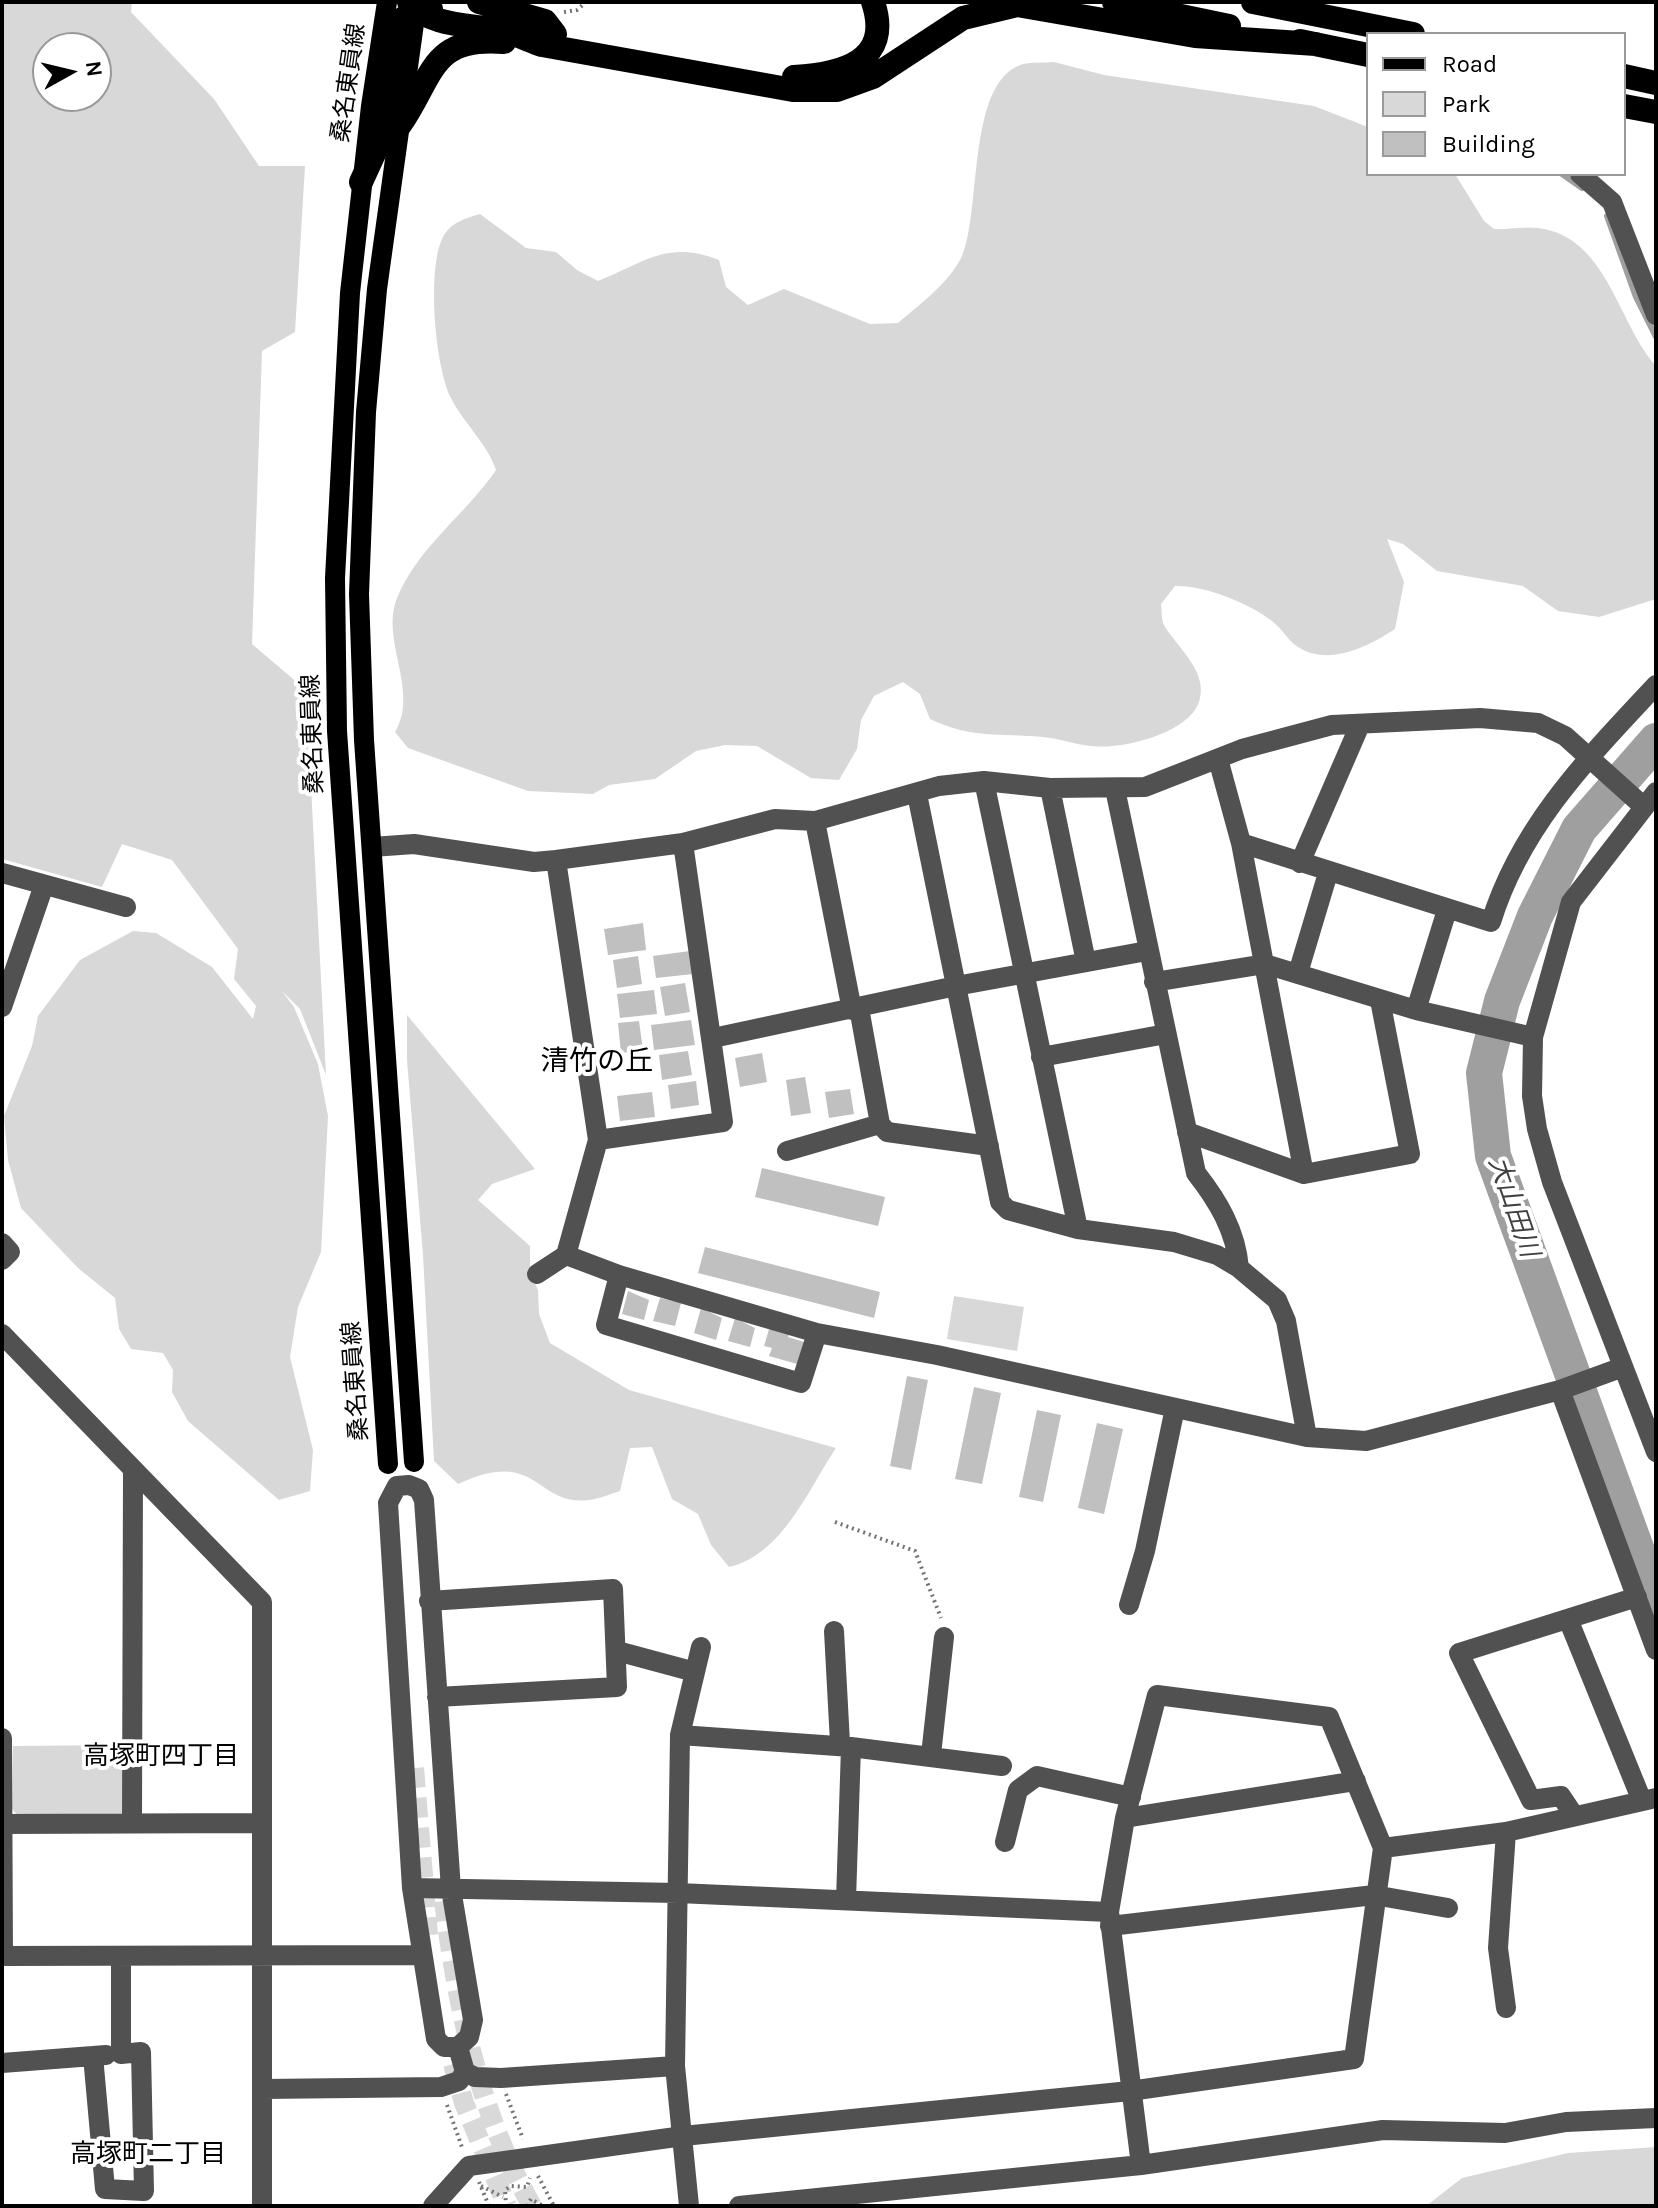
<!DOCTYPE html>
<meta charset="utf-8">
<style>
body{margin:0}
#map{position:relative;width:1658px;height:2208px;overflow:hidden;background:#fff;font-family:Karla,sans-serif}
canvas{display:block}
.frame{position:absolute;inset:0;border:4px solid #000;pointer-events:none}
.legend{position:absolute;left:1366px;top:32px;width:260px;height:144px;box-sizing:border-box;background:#fff;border:2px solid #999;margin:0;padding:10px 14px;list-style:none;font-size:24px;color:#000}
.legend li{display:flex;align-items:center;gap:16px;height:40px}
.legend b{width:40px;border:2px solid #999}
.north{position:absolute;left:32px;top:32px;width:80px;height:80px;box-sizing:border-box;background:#fff;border:2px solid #999;border-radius:50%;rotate:82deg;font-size:22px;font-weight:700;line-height:32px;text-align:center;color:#000}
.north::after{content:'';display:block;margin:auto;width:28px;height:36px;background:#000;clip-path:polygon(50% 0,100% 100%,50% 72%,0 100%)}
</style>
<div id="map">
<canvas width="1658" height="2208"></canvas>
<div class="frame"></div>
<ul class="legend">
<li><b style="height:10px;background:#000"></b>Road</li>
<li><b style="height:22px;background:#d8d8d8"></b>Park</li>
<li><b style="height:22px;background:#c0c0c0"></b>Building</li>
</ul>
<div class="north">N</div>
</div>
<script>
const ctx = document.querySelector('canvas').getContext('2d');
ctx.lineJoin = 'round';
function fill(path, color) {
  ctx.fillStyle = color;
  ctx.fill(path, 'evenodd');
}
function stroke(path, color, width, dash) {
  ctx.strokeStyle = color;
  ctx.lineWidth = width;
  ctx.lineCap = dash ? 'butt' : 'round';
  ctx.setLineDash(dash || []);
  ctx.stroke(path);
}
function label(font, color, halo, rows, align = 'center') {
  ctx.font = font + ' Karla,"Noto Sans JP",sans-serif';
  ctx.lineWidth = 8;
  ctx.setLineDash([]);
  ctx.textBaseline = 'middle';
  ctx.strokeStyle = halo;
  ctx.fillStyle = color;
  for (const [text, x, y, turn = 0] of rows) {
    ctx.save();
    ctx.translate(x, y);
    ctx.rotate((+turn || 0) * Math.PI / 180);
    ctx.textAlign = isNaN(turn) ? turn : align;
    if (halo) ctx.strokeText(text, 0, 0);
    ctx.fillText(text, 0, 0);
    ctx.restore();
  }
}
const green = new Path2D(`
 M2 2H132L131 12 214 99 259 166H305L295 332 262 351 252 644 306 690 326 1075 300 1009 282 991 294 1007 318 1064 328 1116 321 1252 298 1307 290 1357 313 1450 310 1491 279 1500 188 1421 172 1392 173 1370 163 1353 131 1349 119 1329 115 1298 78 1268 21 1208 8 1160 4 1116 32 1046 38 1016 80 960 133 931 156 933 212 967 253 1019 256 1006 234 979 238 949 172 860 122 844 102 887 2 859ZM96 48V96H48V48Z
 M1054 62 1104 75 1314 106 1368 127V174H1455L1484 221 1494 229C1508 230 1524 226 1538 228 1607 236 1618 324 1656 366V599L1599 617 1558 611 1523 586 1437 571 1403 544 1387 539 1404 582 1395 629C1369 646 1329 667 1298 647 1288 641 1282 628 1272 621 1249 603 1204 585 1175 586L1161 604C1162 611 1161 621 1165 627 1179 649 1209 673 1199 702 1188 734 1121 750 1091 746 1075 745 1059 738 1043 737 999 733 972 739 930 719L920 694 903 682 874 696 861 720 857 749 839 780 811 778 757 746 725 745 696 751 655 779 609 785 593 794 528 791 408 748 395 732C420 692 380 640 397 598 418 547 466 514 496 470 487 443 464 424 451 398 435 367 426 265 444 235 452 222 466 218 480 214L526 248 556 252 577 270 598 281C646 262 667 240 719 260L726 287 748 305 784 289 870 324 898 323C919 305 950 282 962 256 982 210 966 81 1023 64 1032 62 1044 63 1054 62Z
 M407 1015 535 1169 492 1184 478 1200 530 1246V1273L538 1290 539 1314 550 1343 629 1390 836 1448C808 1490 782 1555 729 1567L711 1545 698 1514 672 1499 652 1447 630 1448 620 1491C610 1494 599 1499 589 1500 535 1507 539 1446 458 1484L434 1461 423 1255 407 1060Z
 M954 1296 1024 1307 1017 1351 947 1339Z
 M125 1745 127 1809 120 1815 18 1816 12 1809 13 1746Z
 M1656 2147V2206H1426L1462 2178 1568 2153Z`);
const stream = new Path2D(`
 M1562 174 1582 188
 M1607 216 1636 297 1656 337`);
const river = new Path2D(`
 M1656 741 1579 829 1535 916 1502 1001 1484 1073 1493 1156 1656 1603`);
const building = new Path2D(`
 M643 923 646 950 608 955 604 929Z
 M690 951 693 974 656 978 653 956Z
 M638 956 642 984 617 988 613 960Z
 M685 983 690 1012 665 1016 660 987Z
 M654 990 657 1014 620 1018 617 994Z
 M691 1020 695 1045 654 1050 651 1025Z
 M639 1021 643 1050 621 1053 618 1023Z
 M688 1051 692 1075 662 1080 659 1055Z
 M762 1053 767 1082 740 1087 735 1058Z
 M805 1077 811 1113 791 1116 786 1080Z
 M696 1081 699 1105 671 1109 668 1085Z
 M850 1089 854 1114 829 1118 825 1092Z
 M652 1092 655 1117 620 1121 617 1096Z
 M762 1168 885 1197 878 1226 755 1197Z
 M705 1247 880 1292 874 1318 698 1273Z
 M628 1291 649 1300 644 1320 622 1314Z
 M660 1298 681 1303 675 1326 653 1321Z
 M701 1308 722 1318 716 1340 694 1333Z
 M735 1318 755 1328 750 1347 728 1341Z
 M770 1326 790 1332 788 1337 804 1342 797 1364 769 1356 772 1348 764 1346Z
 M907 1376 928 1380 911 1470 890 1466Z
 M974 1387 1001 1393 982 1484 955 1479Z
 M1037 1410 1061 1415 1043 1502 1019 1497Z
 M1097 1423 1123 1429 1104 1514 1078 1508Z`);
const majorTunnel = new Path2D(`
 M414 1768 428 1935
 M444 1901C457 2006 479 2113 532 2206
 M453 2064 464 2103 507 2206`);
const path = new Path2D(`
 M564 12 577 10 586 2
 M835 1522 915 1551 941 1618
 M506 2094 523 2139
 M447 2105 463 2150
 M538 2176 554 2206
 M479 2182 489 2206
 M481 2186 503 2197
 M506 2206 505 2190 511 2186 527 2187 530 2178
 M527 2206 531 2199 543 2206`);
const minor = new Path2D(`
 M1580 174 1612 202 1656 315
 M1218 759 1241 843 1304 1174
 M984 781 1078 1229
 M1050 788 1086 962
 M1115 789 1196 1173C1218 1201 1236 1231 1239 1268
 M1656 792 1571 902 1533 1037 1532 1096 1537 1129 1552 1182 1656 1452
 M917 794 1000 1202 1008 1210 1078 1229 1174 1242 1217 1255 1239 1268 1277 1300 1286 1321 1307 1437
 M815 821 852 1010
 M1241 843 1491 922C1521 825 1589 757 1656 685
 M372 847 414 844 534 862 556 860 683 843 775 819 815 821 939 786 984 781 1050 788 1145 787 1242 749 1332 725 1480 718 1538 723 1565 736 1643 806
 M556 860 598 1140 566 1255
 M1300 863 1359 727
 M2 873 126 907
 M1298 973 1328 873
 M1154 982 1265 964 1416 1010 1533 1037
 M2 1007 44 885
 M859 1008 880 1124 887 1132 989 1146
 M1416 1010 1447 910
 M713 1038 956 986 1147 951
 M1041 1057 1166 1034
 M1187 1132 1304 1174 1410 1154 1380 1000
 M598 1140 723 1122 683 843
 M787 1151 880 1124
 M2 1243 10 1252 2 1260
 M537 1274 566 1255 619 1275 817 1333 937 1355 1307 1437 1366 1441 1560 1390
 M619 1275 606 1325 801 1383 817 1333
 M2 1334 262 1602V2206
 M1623 1367 1560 1390 1656 1650
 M409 1485 419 1489 424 1500 451 1889 473 2020 469 2037 458 2047H444L436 2039 412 1888 388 1503 397 1486Z
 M429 1601 613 1589 617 1687 437 1697
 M1129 1605 1145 1551 1175 1408
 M1568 1619 1642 1801
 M834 1631 840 1743
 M617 1651 695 1672
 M680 1735 701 1647
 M2 1738 3 1956
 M851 1747 1002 1766
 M931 1755 944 1637
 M1573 1814 1561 1796 1531 1800 1459 1653 1637 1597
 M1125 1818 1356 1781
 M132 1823 133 1470
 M2 1824 262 1823
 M1506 1832 1498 1948 1506 2008
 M1005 1842 1018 1790 1037 1776 1131 1797
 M412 1888 678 1893 1109 1912
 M1110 1926 1374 1895 1448 1908
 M2 1956 422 1955
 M93 2056 105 2189 144 2191 141 2052 121 2054V1956
 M2 2063 106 2055
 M465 2072 475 2077 501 2078 675 2066
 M263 2089 441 2087 459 2081 465 2072 458 2047
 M1141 2165 1109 1912 1125 1818 1157 1695 1329 1717 1383 1848
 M433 2206 469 2166 683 2136 1130 2091 1354 2059 1383 1848 1506 1832 1656 1798
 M689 2206 675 2066 680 1735 851 1747 846 1900
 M739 2206 1141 2165 1383 2130 1505 2133 1566 2122 1656 2118`);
const major = new Path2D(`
 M387 2 371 106 350 293 335 578 337 731 388 1464
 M414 1462 364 740 359 594 366 412 377 289 417 2`);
const highway = new Path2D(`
 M409 2C431 28 475 24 506 32 518 35 530 41 542 45L793 90H837L873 77 963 18 1017 5 1195 36 1316 44
 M479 2 545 21 555 34
 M1114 2 1229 26
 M1253 2 1413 34
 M1300 41 1368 55
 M1624 76 1656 83
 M794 77C841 74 893 62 873 2
 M1624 106 1656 112
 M400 125C434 76 430 36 504 42
 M361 182 378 145 390 60 401 20 415 10 431 9`);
const streetNames = [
 ["桑名東員線",349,83,-82],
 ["桑名東員線",313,734,-92],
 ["桑名東員線",356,1381,-94]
];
const waterNames = [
 ["大山田川",1513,1207,71]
];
const neighbourhoodNames = [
 ["高塚町四丁目",161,1757],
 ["高塚町二丁目",148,2155]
];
const quarterNames = [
 ["清竹の丘",597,1062]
];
fill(green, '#d8d8d8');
stroke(stream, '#9f9f9f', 6);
stroke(river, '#9f9f9f', 36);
fill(building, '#c0c0c0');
stroke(majorTunnel, '#d9d9d9', 20, [20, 10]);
stroke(path, '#737373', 4, [2, 4]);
stroke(minor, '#515151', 20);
stroke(major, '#000', 20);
stroke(highway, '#000', 24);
label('24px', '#000', '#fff', streetNames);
label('italic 26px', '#404040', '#fff', waterNames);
label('26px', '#000', '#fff', neighbourhoodNames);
label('28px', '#000', '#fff', quarterNames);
</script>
